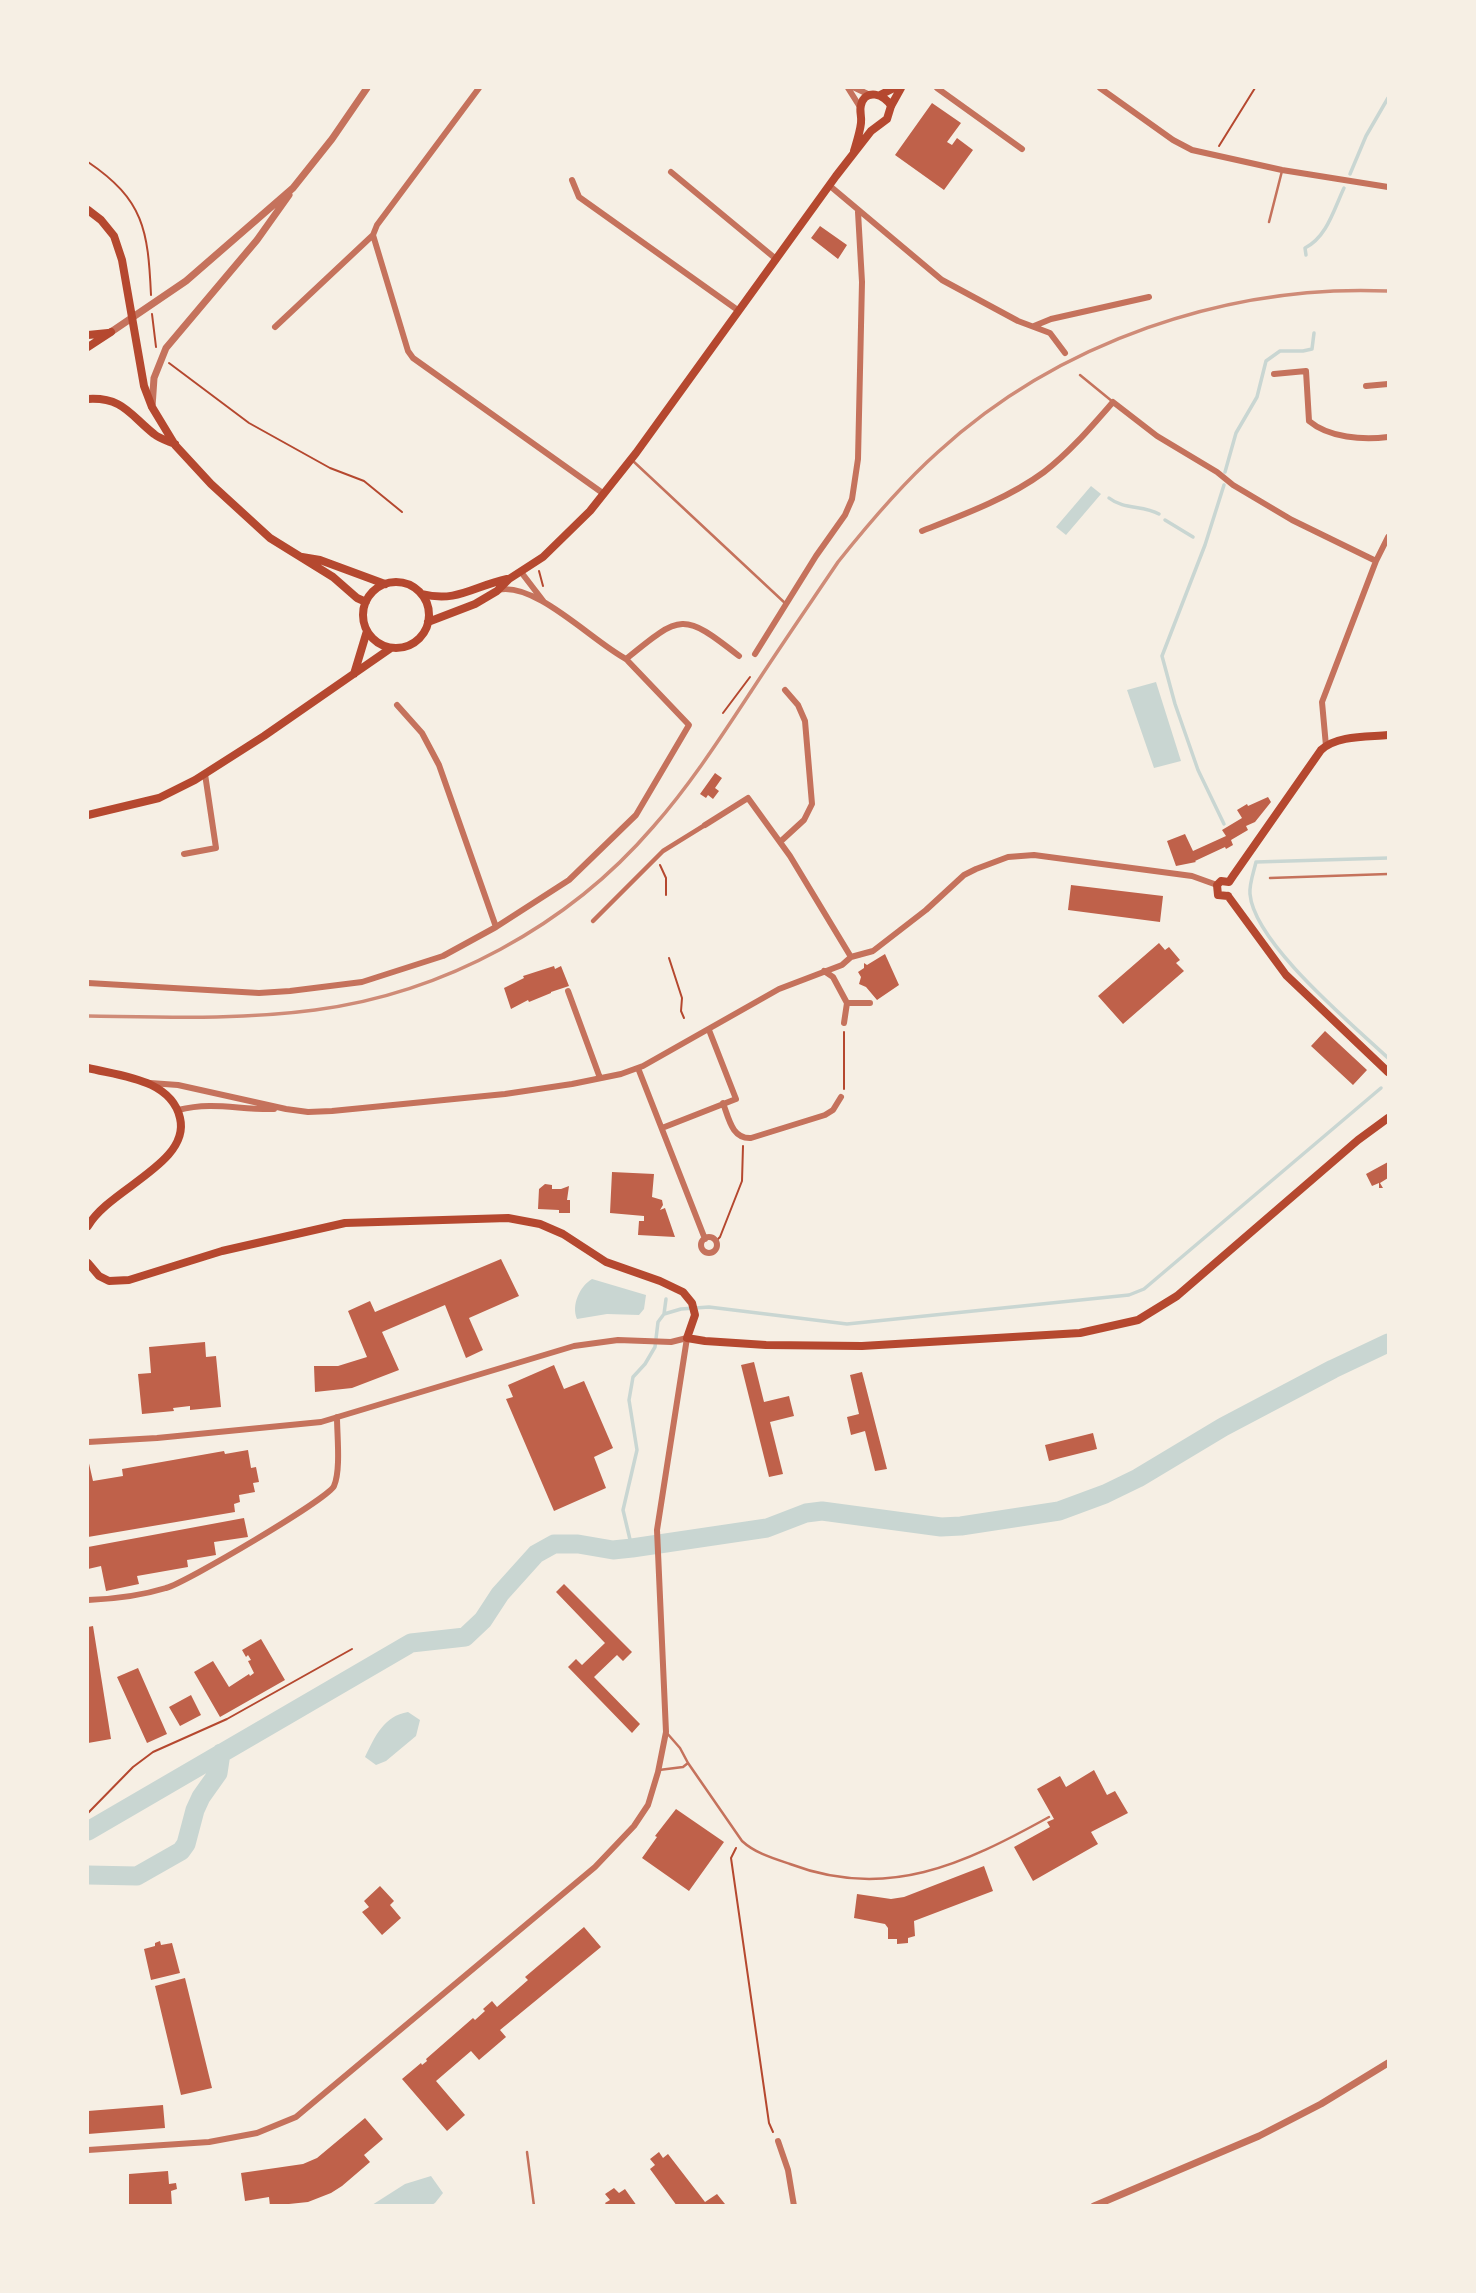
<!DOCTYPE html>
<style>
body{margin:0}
#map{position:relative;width:1476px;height:2293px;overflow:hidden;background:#f6efe4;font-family:"Exo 2",sans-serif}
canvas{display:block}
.frame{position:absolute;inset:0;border:89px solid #f6efe4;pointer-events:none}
</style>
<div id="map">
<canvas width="1476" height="2293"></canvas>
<div class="frame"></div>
</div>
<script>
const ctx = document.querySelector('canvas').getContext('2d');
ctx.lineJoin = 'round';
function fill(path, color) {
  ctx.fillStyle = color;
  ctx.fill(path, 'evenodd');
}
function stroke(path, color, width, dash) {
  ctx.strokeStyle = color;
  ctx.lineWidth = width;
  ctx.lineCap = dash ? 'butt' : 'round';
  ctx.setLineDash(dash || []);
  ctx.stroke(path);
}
const water = new Path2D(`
 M1091 486 1101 494 1066 535 1056 527Z
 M1156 682 1181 761 1154 768 1127 690Z
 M592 1279 646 1295 644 1309 639 1315 607 1314 577 1319C571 1305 580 1286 592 1279Z
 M408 1712 420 1720 416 1736 386 1761 376 1765 365 1757C375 1736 384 1716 408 1712Z
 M431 2176 443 2193 435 2203 430 2206 372 2205 405 2184Z`);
const stream = new Path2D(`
 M1350 174 1366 136 1388 98
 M1306 255 1305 248C1327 237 1334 209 1344 188
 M1225 472 1236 433 1257 397 1266 361 1280 351H1303L1312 349 1314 333
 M1224 485 1205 545 1162 656 1175 704 1198 770 1224 824
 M1109 498C1124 510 1143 505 1159 514
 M1165 520 1193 537
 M1388 858 1256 862C1254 871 1249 884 1250 894 1254 943 1352 1024 1388 1058
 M664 1314 666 1299
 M632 1548 623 1510 637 1450 629 1400 633 1377 645 1364 655 1347 658 1322 664 1314 681 1309 709 1307 847 1324 1129 1295 1144 1289 1381 1088`);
const river = new Path2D(`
 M88 1831 411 1643 465 1637 483 1620 500 1594 536 1554 554 1544H578L613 1550 632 1548 767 1528 806 1513 822 1511 941 1527 961 1526 1059 1511 1105 1494 1138 1478 1223 1427 1333 1369 1388 1343
 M88 1875 137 1876 181 1851 186 1844 195 1810 201 1797 218 1773 221 1753`);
const building = new Path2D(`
 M932 103 961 123 947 142 952 145 957 138 973 150 944 190 895 155Z
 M820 226 847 245 838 259 811 238Z
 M715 773 722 778 715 788 719 791 713 799 708 795 706 798 700 794Z
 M1268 797 1271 802 1255 822 1246 826 1248 830 1231 840 1233 845 1226 849 1225 847 1195 861 1196 862 1176 866 1167 841 1185 834 1193 851 1226 836 1222 830 1242 818 1237 810 1247 804 1248 806Z
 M1071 885 1163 896 1160 922 1068 910Z
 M1159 943 1165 950 1169 947 1180 960 1176 963 1184 971 1123 1024 1098 996Z
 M885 954 899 985 877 1000 866 987 859 984 861 977 858 972 864 968V963L867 965Z
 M554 966 555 969 561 966 569 986 551 992V993L529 1002 528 1000 511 1009 504 988 524 978 523 976Z
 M1325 1031 1367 1070 1353 1085 1311 1046Z
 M1388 1162V1178L1380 1183 1383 1188H1379V1183L1372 1186 1366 1174Z
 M612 1172 654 1174 652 1197 662 1200 663 1205 660 1210 665 1208 675 1237 638 1235 639 1221H644V1216L610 1213Z
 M545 1184 552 1185V1189H561L569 1186 567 1200H570V1213H559V1210L538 1209 539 1189Z
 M501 1259 519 1296 469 1318 483 1350 466 1358 445 1305 382 1332 399 1370 352 1388 315 1392 314 1366H338L367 1357 348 1311 370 1301 375 1312Z
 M205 1342 206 1357 216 1356 221 1407 190 1410V1406L173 1408 174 1411 142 1414 138 1374 151 1373 149 1347Z
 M754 1362 764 1402 789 1396 794 1416 770 1422 783 1474 769 1477 741 1365Z
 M554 1365 564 1389 584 1381 613 1448 594 1457 606 1488 554 1511 506 1399 513 1397 508 1385Z
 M862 1372 887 1469 875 1471 865 1431 851 1435 847 1417 859 1414 850 1375Z
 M1093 1433 1097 1449 1049 1461 1045 1445Z
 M248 1450 251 1468 256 1467 259 1482 253 1483 255 1492 239 1495 240 1502 234 1504 235 1512 88 1537V1459L93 1481 123 1476 122 1469 224 1451 225 1454Z
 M244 1518 248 1537 214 1542 216 1555 187 1560 188 1567 137 1576 139 1584 106 1591 101 1566 88 1569V1547Z
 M564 1584 632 1652 623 1661 617 1655 594 1677 640 1724 632 1733 568 1667 576 1659 582 1665 605 1643 556 1592Z
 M93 1626 111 1739 88 1743V1627Z
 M261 1639 285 1680 220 1717 194 1672 213 1661 229 1687 249 1674 250 1676 254 1673 248 1661 251 1660 248 1655 246 1657 242 1650Z
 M138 1668 167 1734 147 1743 117 1677Z
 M191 1695 201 1715 180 1726 169 1707Z
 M1094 1770 1107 1795 1115 1791 1128 1813 1091 1832 1098 1844 1033 1881 1014 1847 1050 1827 1047 1822 1054 1819 1037 1789 1060 1776 1066 1787Z
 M676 1809 724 1842 689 1891 642 1858 657 1837 655 1836Z
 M984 1866 993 1891 914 1921 915 1936 908 1938V1943L897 1944V1939H888V1928L885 1924 854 1918 857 1894 891 1899 904 1897Z
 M380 1886 394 1901 390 1905 401 1918 382 1935 362 1912 369 1907 364 1901Z
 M584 1927 601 1947 500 2030 506 2037 479 2060 471 2051 436 2081 465 2115 447 2131 402 2079 421 2063 422 2065 427 2061 426 2059 473 2018 475 2020 485 2011 483 2009 492 2001 497 2007 528 1980 525 1977Z
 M160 1941 161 1945 172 1943 180 1973 151 1980 144 1949 155 1946V1943Z
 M185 1978 212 2088 181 2095 155 1986Z
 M163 2105 165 2128 88 2134V2111Z
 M365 2118 383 2139 364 2155 370 2162 342 2186 331 2193 308 2202 270 2206 269 2197 245 2201 241 2173 303 2164 317 2158Z
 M659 2152 663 2158 668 2154 705 2202 717 2194 725 2204 677 2206 650 2169 655 2165 650 2159Z
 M168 2171 169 2184 176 2183 177 2189 171 2191 172 2206H129V2174Z
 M614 2188 619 2193 625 2189 637 2206H607L605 2203 610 2200 605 2194Z`);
const path = new Path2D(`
 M1219 146 1255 88
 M88 162C144 200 148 230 151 295
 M152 314 156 347
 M169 363 249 423 330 468 364 481 402 512
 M539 571 543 586
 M723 713 750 677
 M660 865 666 878V895
 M669 958 682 998 681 1011 684 1018
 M844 1089V1032
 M716 1241 720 1237 742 1181 743 1146
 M88 1813 133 1767 153 1752 227 1719 352 1649
 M736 1848 731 1858 769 2123 773 2132`);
const service = new Path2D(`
 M1269 222 1282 171
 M1080 375 1113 402
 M633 461 786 604
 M1270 878 1388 874
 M666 1732 680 1748 688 1763 742 1841C755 1853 772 1858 790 1864 887 1901 964 1864 1049 1817
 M659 1770 683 1767 688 1763
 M527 2152 534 2206`);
const pedestrian = new Path2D(`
 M593 921 663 851 705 825`);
const minor = new Path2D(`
 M848 88 860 107
 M855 88 870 95
 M937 88 1022 149
 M1100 88 1173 140 1192 150 1282 170 1388 187
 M671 172 776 259
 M572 180 579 197 739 311
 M830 186 942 280 1018 321 1050 333 1065 353
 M373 235 408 351 413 358 604 494
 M1034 326 1051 319 1149 297
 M275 327 373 235 377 225 479 88
 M1274 374 1306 371 1309 421C1329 438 1363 440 1388 437
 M1366 386 1388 384
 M922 531C963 515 1009 498 1044 472 1070 452 1092 426 1113 402L1157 436 1217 472 1233 485 1292 520 1376 561
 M521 572 544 602
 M755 654 816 556 845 515 852 499 858 459 862 282 858 212
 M626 659C681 614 683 612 739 656
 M397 705 422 733 439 765 496 927
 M1326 746 1322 702 1376 561 1388 537
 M705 825 748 798 790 856 851 957
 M780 842 804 820 812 804 805 721 798 705 785 690
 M184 854 216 848 205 774
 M824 971 833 977 847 1003
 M88 983 259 993 290 991 362 982 443 956 496 927 569 880 636 815 689 725 626 659C593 642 535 581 498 590
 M568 991 600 1078
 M847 1003H870
 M844 1023 847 1003
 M638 1068 705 1239
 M150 1083 178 1085 286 1109 308 1112 332 1111 505 1094 572 1084 621 1074 643 1066 779 989 842 965 851 957 873 951 926 910 964 875 976 869 1008 857 1034 855 1192 876 1217 885
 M723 1103C729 1119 732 1139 751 1138L825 1115 833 1110 841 1097
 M178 1110C214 1101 238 1110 274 1109
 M662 1128 736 1099 709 1030
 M701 1245a8 8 0 1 1 16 0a8 8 0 1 1-16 0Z
 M88 1442 157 1438 321 1422 574 1346 618 1340 671 1342 687 1338 657 1530 666 1732 658 1772 648 1805 634 1826 595 1867 296 2117 257 2133 209 2142 88 2150
 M88 1600C115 1599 140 1596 166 1588 185 1583 328 1499 334 1486 341 1470 337 1435 337 1417
 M778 2141 788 2170 794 2206`);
const tertiary = new Path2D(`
 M111 332 186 281 293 188 332 139 367 88
 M152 407 154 378 166 348 257 240 289 195
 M1094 2206 1259 2136 1321 2104 1388 2063`);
const secondary = new Path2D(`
 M880 95 894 88
 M854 151C857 141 860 132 861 123 862 116 859 111 861 105 865 88 885 94 891 106
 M88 210 101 220 114 236 122 260 144 386 152 407 175 445 211 484 270 538 333 577 357 598 366 602
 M88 335 108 333
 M88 347 111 332
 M88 399C123 397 130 415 154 434 160 439 168 441 175 444
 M302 557 320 560 385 584
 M363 615a33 33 0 1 1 66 0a33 33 0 1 1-66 0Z
 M422 594C457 603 474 586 507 579
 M428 622 475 604 497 591 509 579 543 557 590 511 636 453 836 176 871 131 887 119 891 106 901 88
 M354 674 367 631
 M88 815 159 798 195 780 264 736 391 648
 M1228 896 1218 895 1217 885 1221 881 1229 882 1233 876 1321 750C1337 735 1368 737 1388 735
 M1228 896 1286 975 1388 1072
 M88 1068C120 1076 171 1079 180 1118 191 1163 109 1189 88 1226
 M88 1263 99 1276 109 1281 129 1280 222 1251 345 1223 508 1218 540 1224 563 1234 606 1262 660 1281 683 1292 692 1303 695 1315 687 1338 705 1341 766 1345 862 1346 1080 1333 1138 1320 1177 1296 1358 1140 1388 1118`);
const rail = new Path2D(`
 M88 1016C163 1017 240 1020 315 1010 444 993 568 926 653 827 690 785 721 737 752 690 780 647 809 605 838 562 869 523 901 485 938 452 1058 342 1227 284 1388 291`);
fill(water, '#c9d6d2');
stroke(stream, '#c9d6d2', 3.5);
stroke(river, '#c9d6d2', 19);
fill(building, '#bf614a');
stroke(path, '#b5482f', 2);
stroke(service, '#c5725c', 2.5);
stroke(pedestrian, '#c5725c', 4.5);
stroke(minor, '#c5725c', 6);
stroke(tertiary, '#c5725c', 7);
stroke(secondary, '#b5482f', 8);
stroke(rail, '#cf8b77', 3.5);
</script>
